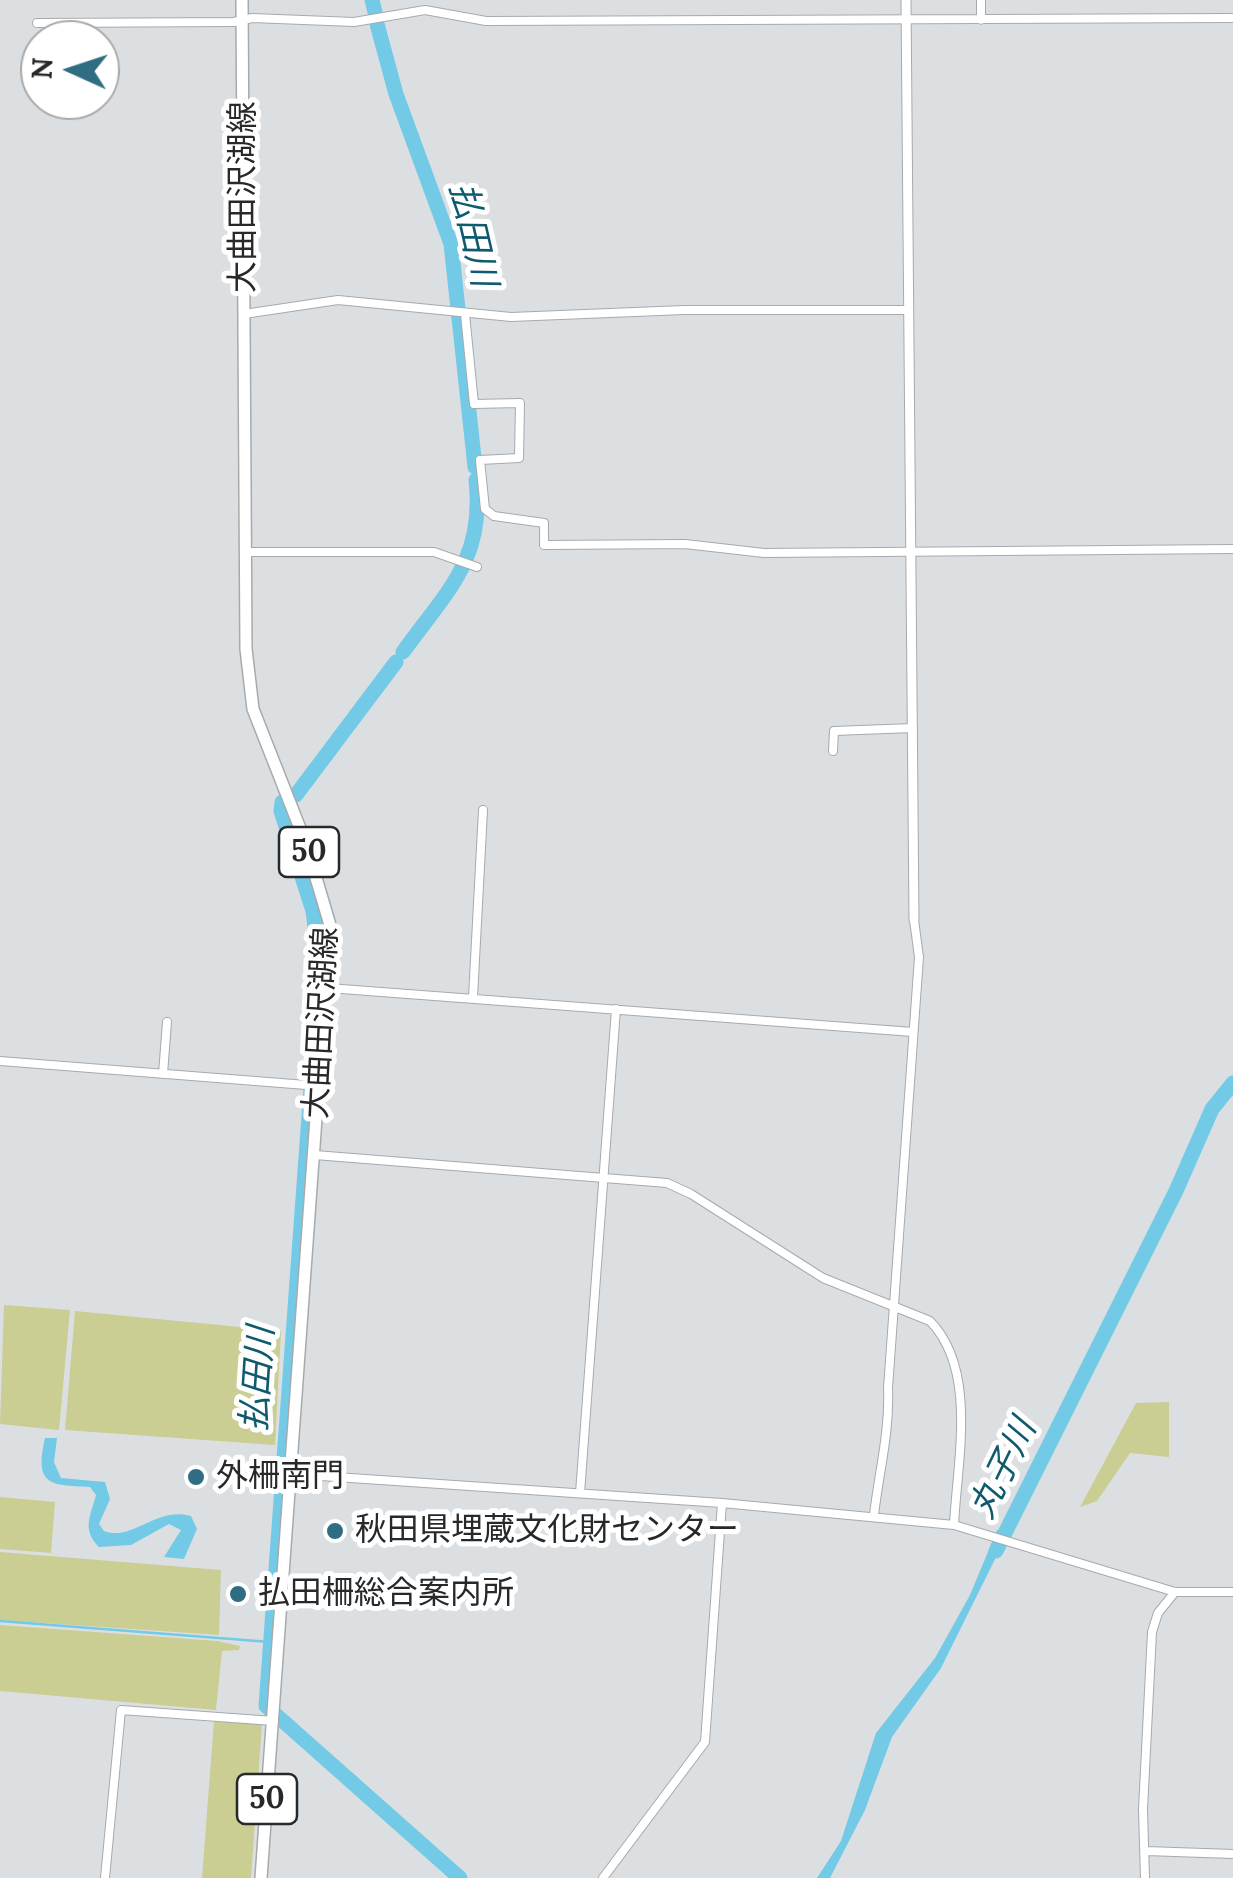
<!DOCTYPE html>
<meta charset="utf-8">
<style>
body{margin:0}
#map{position:relative;width:1233px;height:1878px;overflow:hidden;background:#dcdfe2;font-family:Lora,serif}
canvas{display:block}
.north{position:absolute;left:20px;top:20px;width:100px;height:100px;box-sizing:border-box;background:#fff;border:2px solid #a9a9aa;border-radius:50%;rotate:273deg;font-size:28px;font-weight:700;line-height:40px;text-align:center;color:#27282a}
.north::after{content:'';display:block;margin:auto;width:35px;height:45px;background:#2f6d83;clip-path:polygon(50% 0,100% 100%,50% 72%,0 100%)}
</style>
<div id="map">
<canvas width="1233" height="1878"></canvas>
<div class="north">N</div>
</div>
<script>
const ctx = document.querySelector('canvas').getContext('2d');
ctx.lineJoin = 'round';
function fill(path, color) {
  ctx.fillStyle = color;
  ctx.fill(path, 'evenodd');
}
function stroke(path, color, width, dash) {
  ctx.strokeStyle = color;
  ctx.lineWidth = width;
  ctx.lineCap = dash ? 'butt' : 'round';
  ctx.setLineDash(dash || []);
  ctx.stroke(path);
}
function label(font, color, halo, rows, align = 'center') {
  ctx.font = font + ' Lora,"Noto Sans JP",serif';
  ctx.lineWidth = 10;
  ctx.setLineDash([]);
  ctx.textBaseline = 'middle';
  ctx.strokeStyle = halo;
  ctx.fillStyle = color;
  for (const [text, x, y, turn = 0] of rows) {
    ctx.save();
    ctx.translate(x, y);
    ctx.rotate((+turn || 0) * Math.PI / 180);
    ctx.textAlign = isNaN(turn) ? turn : align;
    if (halo) ctx.strokeText(text, 0, 0);
    ctx.fillText(text, 0, 0);
    ctx.restore();
  }
}
const green = new Path2D(`
 M4 1305 70 1310 59 1430 0 1424Z
 M75 1311 281 1331 275 1445 65 1430Z
 M1169 1402V1457L1130 1453 1097 1501 1080 1507 1136 1403Z
 M0 1497 55 1502 51 1553 0 1549Z
 M0 1552 221 1570 219 1635 0 1620Z
 M0 1625 217 1641 240 1646 239 1650 222 1651 216 1710 0 1691Z
 M214 1721 262 1724 251 1878H202Z`);
const water = new Path2D(`
 M45 1438H57L54 1462 61 1478 105 1482 110 1499 99 1524 104 1531C132 1542 156 1506 191 1516L197 1529 184 1559 164 1557 181 1530 169 1524 131 1545 99 1547C81 1529 91 1515 96 1495L90 1487C50 1485 34 1486 45 1438Z
 M997 1530 1008 1533 941 1668 892 1737 865 1810 830 1878H817L841 1841 876 1733 935 1658 970 1595Z`);
const stream = new Path2D(`
 M0 1621 270 1642`);
const river = new Path2D(`
 M372 0 375 12
 M377 24 396 94 451 244 475 467
 M403 652C446 592 485 560 476 480
 M296 795 396 662
 M282 802 281 811 313 911 320 965 266 1706 460 1878
 M996 1551 1176 1191 1212 1109 1233 1083`);
const minor = new Path2D(`
 M981 20V0
 M37 23 234 22 252 18 354 22 425 10 486 21 1233 18
 M244 314 338 300 511 317 684 310H909
 M465 314 474 404 520 403 519 458 480 460 485 509 494 516 544 523V545L685 544 764 553 1233 549
 M249 552H434L477 567
 M833 751 834 731 913 728
 M328 988 913 1032
 M473 997 483 810
 M0 1061 319 1086
 M163 1074 167 1022
 M315 1155 667 1183 691 1194 823 1278 930 1321C978 1370 957 1462 954 1525
 M291 1474 722 1503 954 1525 1175 1592H1233
 M580 1493 616 1009
 M874 1515C879 1472 890 1431 888 1388L919 957 914 920
 M1146 1851 1233 1854
 M105 1878 121 1710 274 1721
 M603 1878 705 1742 722 1503
 M1145 1878 1143 1809 1152 1632 1158 1613 1175 1592`);
const tertiary = new Path2D(`
 M906 0 914 920`);
const primary = new Path2D(`
 M242 0 246 649 253 709 305 841 330 925 261 1878`);
const markers = [
 [196,1477,10,"#2f6d83"],
 [335,1531,10,"#2f6d83"],
 [238,1594,10,"#2f6d83"]
];
const shields = [
 [309,852,60],
 [267,1799,60]
];
const shieldNames = [
 ["50",309,852],
 ["50",267,1799]
];
const streetNames = [
 ["大曲田沢湖線",244,197,-90],
 ["大曲田沢湖線",322,1023,-87]
];
const poiNames = [
 ["外柵南門",216,1477],
 ["秋田県埋蔵文化財センター",355,1531],
 ["払田柵総合案内所",258,1594]
];
const waterNames = [
 ["払田川",472,235,77],
 ["払田川",259,1379,-86],
 ["丸子川",1004,1469,-64]
];
fill(green, '#cace93');
fill(water, '#72cae6');
stroke(stream, '#72cae6', 2.5);
stroke(river, '#72cae6', 15);
stroke(minor, '#a7aaad', 10);
stroke(tertiary, '#a7aaad', 11);
stroke(primary, '#a7aaad', 14);
stroke(minor, '#fff', 8);
stroke(tertiary, '#fff', 9);
stroke(primary, '#fff', 11);
for (const [x, y, r, color] of markers) {
  const dot = new Path2D();
  dot.arc(x, y, r, 0, 2 * Math.PI);
  ctx.fillStyle = color;
  ctx.fill(dot);
  stroke(dot, '#fff', 4);
}
for (const [x, y, w] of shields) {
  const box = new Path2D();
  box.roundRect(x - w / 2, y - 25, w, 50, 8);
  ctx.fillStyle = '#fff';
  ctx.fill(box);
  stroke(box, '#27282a', 2.5);
}
label('bold 30px', '#27282a', null, shieldNames);
label('32px', '#27282a', '#fff', streetNames);
label('32px', '#27282a', '#fff', poiNames, 'left');
label('italic 35px', '#105a6d', '#fff', waterNames);
</script>
